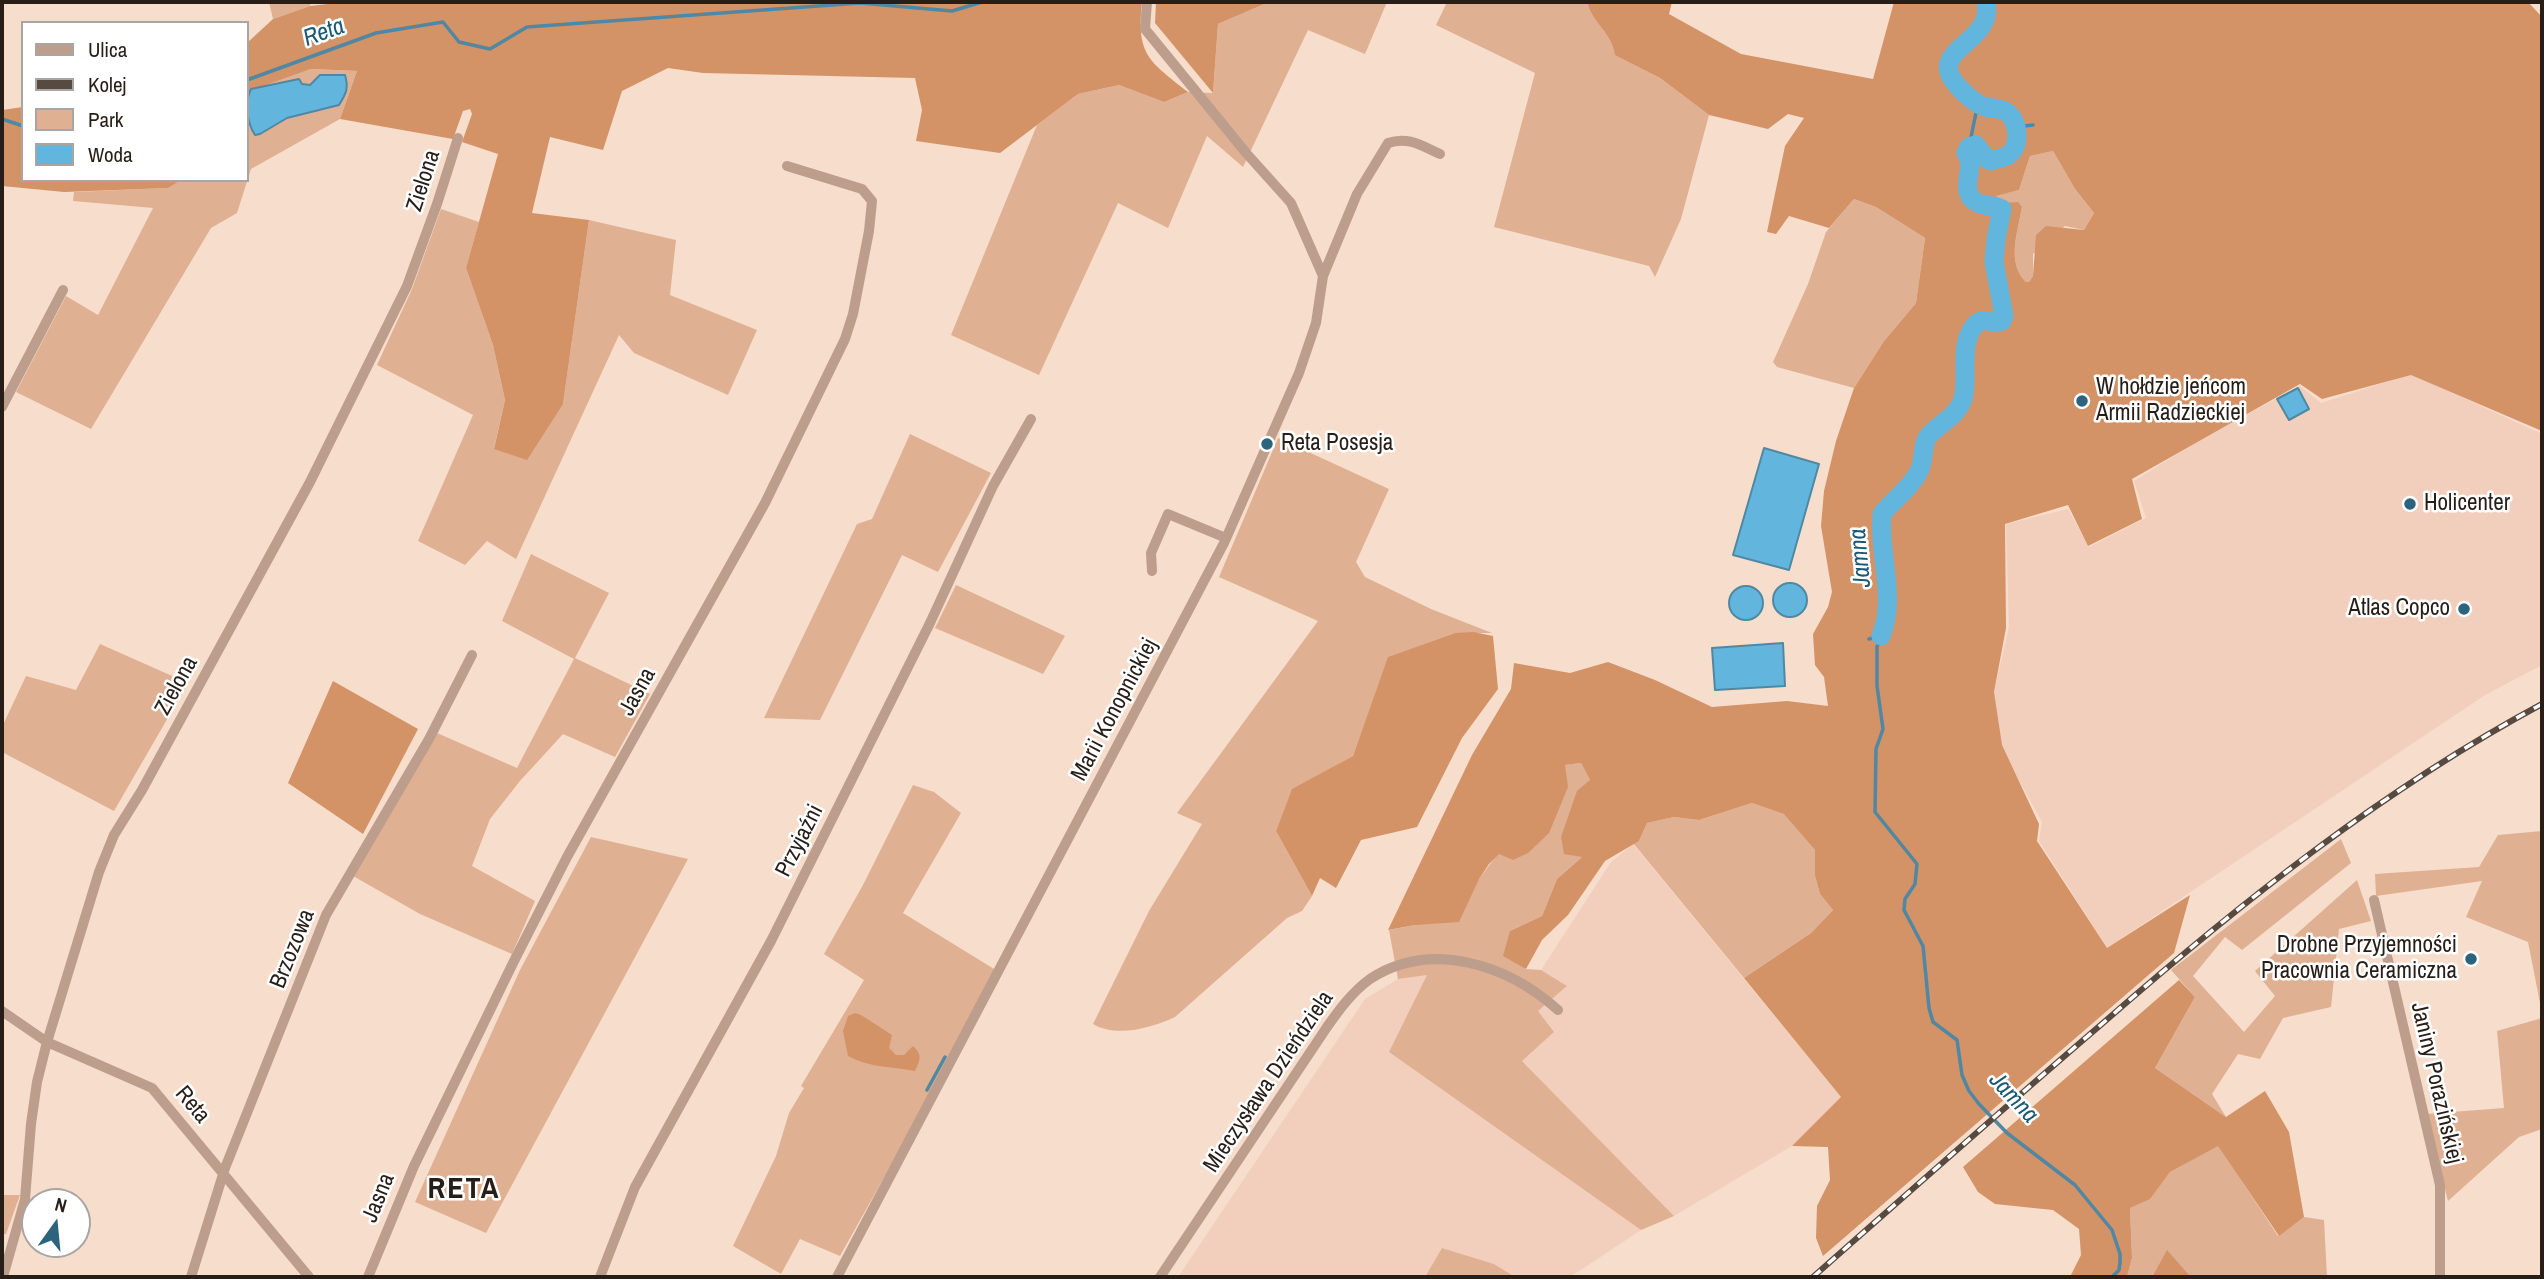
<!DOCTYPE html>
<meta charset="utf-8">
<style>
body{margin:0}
#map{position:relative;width:2544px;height:1279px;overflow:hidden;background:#f7ddcc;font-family:"Archivo Narrow",sans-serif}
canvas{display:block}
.frame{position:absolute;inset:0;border:4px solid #271e18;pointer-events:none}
.legend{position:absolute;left:21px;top:21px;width:228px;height:161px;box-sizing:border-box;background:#fff;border:2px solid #a9a5a3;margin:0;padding:9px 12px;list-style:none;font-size:21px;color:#271e18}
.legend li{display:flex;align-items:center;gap:14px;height:35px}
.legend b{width:35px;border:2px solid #a9a5a3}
.north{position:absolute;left:21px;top:1188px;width:70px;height:70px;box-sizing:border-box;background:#fff;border:2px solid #a9a5a3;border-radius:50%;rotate:15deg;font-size:19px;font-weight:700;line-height:28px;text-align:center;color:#271e18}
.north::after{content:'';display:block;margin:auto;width:24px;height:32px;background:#2c647e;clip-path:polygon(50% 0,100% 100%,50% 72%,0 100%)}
</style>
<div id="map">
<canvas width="2544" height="1279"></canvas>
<div class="frame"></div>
<ul class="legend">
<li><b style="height:9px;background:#bd9e8c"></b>Ulica</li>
<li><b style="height:9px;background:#574a41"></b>Kolej</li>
<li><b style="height:19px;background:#e0b092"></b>Park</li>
<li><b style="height:19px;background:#62b6de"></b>Woda</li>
</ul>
<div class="north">N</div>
</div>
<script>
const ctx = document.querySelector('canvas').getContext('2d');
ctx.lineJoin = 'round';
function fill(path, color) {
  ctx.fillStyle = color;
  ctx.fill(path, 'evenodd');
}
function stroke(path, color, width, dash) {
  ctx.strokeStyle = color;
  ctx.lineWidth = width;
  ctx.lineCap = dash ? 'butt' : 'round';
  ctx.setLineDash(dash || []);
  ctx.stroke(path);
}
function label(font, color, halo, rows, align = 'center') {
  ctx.font = font + ' "Archivo Narrow",sans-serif';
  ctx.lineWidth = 5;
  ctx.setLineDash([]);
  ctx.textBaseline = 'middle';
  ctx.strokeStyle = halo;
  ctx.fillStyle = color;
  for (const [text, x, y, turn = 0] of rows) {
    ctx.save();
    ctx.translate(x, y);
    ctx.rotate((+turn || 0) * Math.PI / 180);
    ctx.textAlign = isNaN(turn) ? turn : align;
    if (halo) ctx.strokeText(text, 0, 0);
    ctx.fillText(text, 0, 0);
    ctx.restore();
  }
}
const built = new Path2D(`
 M2411 374 2542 434V665L2485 695 2107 948 2039 841 2042 822 2000 746 1994 692 2009 627 2006 524 2068 509 2089 547 2146 518 2134 481 2203 438 2300 386 2321 403Z
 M1633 844 1842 1098 1792 1146 1674 1216 1522 1061 1554 1032 1538 1011 1567 986 1541 970 1611 862Z
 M1428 974 1389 1052 1641 1230 1570 1277H1515L1494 1264 1442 1248 1425 1277H1178L1365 999 1398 979Z`);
const green = new Path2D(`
 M269 2H311L310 6 273 19Z
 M1269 2H1387L1365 54 1308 30 1243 167 1207 136 1168 228 1118 203 1039 375 951 335 1037 125 1078 94 1119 85 1164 102 1188 92 1213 93 1218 24Z
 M1447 2H1587C1593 25 1612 32 1616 55L1660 78 1709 115 1681 219 1655 277 1649 266 1494 227 1535 73 1436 25Z
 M311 69 357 71 340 119 251 169 237 213 211 228 91 429 16 392 66 296 98 315 153 208 73 201 74 192 167 188 181 180H247V92Z
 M2053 151 2075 189 2094 213 2084 230 2065 226 2033 254V276L2029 282H2026C2006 263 2018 231 2022 207L2004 203 1995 196 2019 190 2030 156Z
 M1854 199 1876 207 1925 238 1916 303 1884 341 1854 388 1777 367 1773 362 1808 284 1826 232Z
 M441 209 479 222 466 268 493 345 505 400 494 448 563 404 589 220 676 240 670 295 757 330 728 395 634 353 619 335 516 559 487 541 465 565 418 541 473 415 377 365 412 289Z
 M910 434 991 473 938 572 902 555 820 720 764 718 857 524 872 519Z
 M1278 438 1389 489 1356 562 1365 577 1431 609 1492 633H1455L1389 657 1353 756 1292 790 1276 831 1312 896 1302 911 1287 918 1175 1017C1151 1028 1117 1038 1093 1024L1149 911 1202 824 1177 813 1318 621 1219 577Z
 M531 554 609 593 575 658 650 694 615 757 563 734 520 781 490 819 472 866 535 901 512 954 420 914 353 876 437 733 517 768 574 659 502 621Z
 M956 585 1065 636 1043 674 935 628Z
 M100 644 188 683 114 811 2 752V727L26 676 76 690Z
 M1581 763 1590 780 1583 856 1557 879 1542 916 1510 931 1525 969 1541 970 1567 986 1538 1011 1554 1032 1522 1061 1674 1216 1641 1230 1389 1052 1427 975 1398 979 1389 930 1415 925 1479 879 1564 765Z
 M913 785 934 792 961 813 903 913 999 972 840 1256 800 1239 781 1274 733 1246 776 1156 789 1113 804 1088 801 1086 864 980 824 954 863 885Z
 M1752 803 1785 814 1815 850V876L1820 894 1833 910 1811 933 1744 978 1633 843 1639 841 1647 823 1674 817 1699 820Z
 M2542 831V1013L2528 942 2466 917 2482 881 2376 896 2375 874 2479 867 2498 835Z
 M591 837 688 859 486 1233 415 1202 520 970Z
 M2341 839 2351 863 2242 950 2225 937 2193 976 2244 1032 2275 996 2255 971 2357 880 2371 921 2339 929 2331 1007 2283 1018 2260 1059 2238 1054 2212 1094 2226 1117 2155 1068 2195 997 2171 970Z
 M2542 1018V1129L2519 1137 2448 1201 2426 1114 2504 1108 2497 1031Z
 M2218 1145 2278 1236 2304 1217 2324 1220 2327 1277H2191L2167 1251 2152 1277H2127L2132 1258 2130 1208 2150 1198 2170 1172Z
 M2 1195H20L6 1234H2Z
 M1442 1248 1494 1264 1515 1277H1425Z`);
const forest = new Path2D(`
 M345 2H1142C1136 55 1149 61 1188 92L1164 102 1119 85 1078 94 1000 153 916 141 922 110 915 78 703 73 668 68 622 91 603 150 550 137 532 213 589 220 563 404 527 460 494 449 505 400 493 345 466 268 498 154 462 142 472 114 470 109 463 111 453 139 340 119 357 71 311 69 247 92V43L273 19 310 6Z
 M1156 2H1269L1218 24 1213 93 1155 23Z
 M1587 2H1672L1669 14 1741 54 1873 79 1894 2H2528L2542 17V431L2411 375 2322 399 2300 384 2132 479 2142 519 2088 546 2068 505 2005 524 2006 628 1994 692 2002 745 2039 824 2037 841 2107 948 2190 895 2174 953 1823 1256 1816 1238 1817 1206 1830 1180 1828 1147 1792 1146 1841 1097 1744 978 1811 933 1833 910 1820 894 1815 876V850L1784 814 1752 803 1699 820 1674 817 1647 823 1639 841 1605 861 1568 915 1542 940 1526 969 1503 956 1510 931 1542 916 1557 879 1582 857 1564 854 1561 837 1577 791 1590 780 1581 763 1565 765 1568 787 1549 833 1528 853 1513 860 1499 854 1489 864 1479 879 1459 922 1415 925 1388 930 1472 755 1511 689 1514 663 1570 673 1608 662 1655 680 1712 707 1787 701 1828 706 1824 677 1815 665 1813 634 1828 607 1832 592 1821 526 1824 491 1836 441 1854 388 1884 341 1916 303 1925 238 1876 207 1854 199 1829 228 1789 216 1776 234 1767 232 1785 146 1804 118 1788 114 1768 129 1709 115 1660 78 1615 55C1612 32 1593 25 1587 2ZM2053 151 2075 189 2094 213 2084 230 2046 226 2036 235 2033 276 2029 282H2026C2006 263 2018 231 2022 207L2018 202 2004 203 1996 196 2019 190 2030 156Z
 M23 107V180H181L168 188 64 192 2 186V110Z
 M1473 632 1493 636 1498 689 1462 738 1417 827 1361 840 1336 888 1320 878 1312 896 1276 831 1292 789 1353 756 1388 657 1455 633Z
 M333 681 418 729 363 834 288 783Z
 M2179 980 2195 997 2155 1068 2226 1117 2265 1091 2289 1132 2304 1217 2279 1236 2218 1146 2170 1172 2150 1199 2130 1208 2132 1258 2127 1277H2070L2081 1255 2079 1229 2053 1210 1995 1204 1978 1192 1963 1167Z
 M855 1013 861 1015 892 1035 889 1048 896 1055H904L913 1046C923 1055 920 1060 915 1071 889 1066 871 1068 848 1056L843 1031 848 1016Z
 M2167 1250 2191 1277H2152Z`);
const water = new Path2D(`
 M320 75H345C349 88 346 94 339 105L287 118 260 134 255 135C247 123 244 102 251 89L299 79 302 84 310 85Z
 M2298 388 2309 409 2289 420 2277 399Z
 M1764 448 1819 464 1789 570 1733 555Z
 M1773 600a17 17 0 1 1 34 0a17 17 0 1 1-34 0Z
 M1729 603a17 17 0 1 1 34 0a17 17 0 1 1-34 0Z
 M1783 643 1785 686 1715 690 1712 648Z`);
const stream = new Path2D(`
 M247 80 376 33 443 22 459 42 490 49 527 27 860 3 952 11 982 2
 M2 119 23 126
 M2016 127 2033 125
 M1969 147 1978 103
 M1881 636 1877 647V686L1883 729 1876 749 1875 812 1917 864 1915 884 1905 899 1904 910 1923 946 1929 1008 1933 1022 1957 1040 1962 1075 1969 1091 1979 1104 2007 1133 2075 1185 2112 1230 2120 1254V1262L2119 1270 2112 1277
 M1869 639 1881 636
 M927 1090 945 1057`);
const river = new Path2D(`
 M1881 636C1897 595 1878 556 1882 514 1894 499 1912 487 1920 469 1924 460 1922 447 1927 438 1934 426 1957 418 1963 399 1969 376 1958 345 1975 325 1981 319 1988 320 1995 323L2002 321 2004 316 1994 262 1996 239 2002 209C1994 204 1987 207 1980 204 1960 196 1970 177 1970 163 1970 162 1967 154 1966 153L1969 147 1976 145 1986 158 1991 161C1996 159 2003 158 2007 156 2021 147 2019 123 2008 113 2001 107 1991 109 1983 106 1972 102 1952 83 1949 72 1942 47 1994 38 1986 2`);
const street = new Path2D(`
 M1323 276 1357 194 1388 143C1408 136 1422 146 1440 154
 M2 407 63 290
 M1152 571 1151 553 1168 514 1226 538
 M2374 900 2440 1185V1277
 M2 1011 47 1042 152 1088 309 1277
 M3 1277 25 1199 31 1124 37 1082 47 1042 99 872 114 835 142 790 310 482 407 286 437 204 458 138
 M191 1277 225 1168 326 915 429 739 472 655
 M368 1277 414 1166 514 961 567 857 765 503 845 339 853 314 869 231 872 201 862 189 787 166
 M600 1277 635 1187 771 941 930 623 993 486 1031 419
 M837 1277 1224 543 1299 373 1316 323 1323 276 1291 203 1247 154 1145 29 1147 2
 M1160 1277 1327 1027C1339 1010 1352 992 1370 979 1431 939 1508 965 1558 1010`);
const rail = new Path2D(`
 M1813 1277C1909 1192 2005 1107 2103 1023 2239 904 2382 790 2542 704`);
const markers = [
 [2082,401,7,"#2c647e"],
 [1267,444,7,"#2c647e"],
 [2410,504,7,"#2c647e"],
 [2464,609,7,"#2c647e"],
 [2471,959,7,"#2c647e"]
];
const streetNames = [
 ["Zielona",424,181,-72],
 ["Zielona",177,686,-61],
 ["Jasna",638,692,-61],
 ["Marii Konopnickiej",1115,710,-62],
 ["Przyjaźni",800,841,-63],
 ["Brzozowa",293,949,-68],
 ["Mieczysława Dzieńdziela",1269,1082,-56],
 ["Janiny Porazińskiej",2436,1083,77],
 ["Reta",192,1105,50],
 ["Jasna",379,1198,-68]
];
const poiNames = [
 ["W hołdzie jeńcom",2096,388],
 ["Armii Radzieckiej",2096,414],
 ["Reta Posesja",1281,444],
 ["Holicenter",2424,504],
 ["Atlas Copco",2450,609,"right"],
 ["Drobne Przyjemności",2457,946,"right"],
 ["Pracownia Ceramiczna",2457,972,"right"]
];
const waterNames = [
 ["Reta",324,33,-20],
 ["Jamna",1861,558,-95],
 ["Jamna",2013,1098,47]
];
const districtNames = [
 ["RETA",464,1190]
];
fill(built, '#f1cfbc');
fill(green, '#e0b092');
fill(forest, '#d49267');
fill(water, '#62b6de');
stroke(water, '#5088a3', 2);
stroke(stream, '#5088a3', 3.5);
stroke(river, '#62b6de', 19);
stroke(street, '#bd9e8c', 10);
stroke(rail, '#574a41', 6);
stroke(rail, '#fff', 3.5, [10]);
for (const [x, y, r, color] of markers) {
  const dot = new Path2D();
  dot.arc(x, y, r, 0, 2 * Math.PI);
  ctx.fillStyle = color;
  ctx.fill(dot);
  stroke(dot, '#fff', 2.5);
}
label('23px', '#271e18', '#fff', streetNames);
label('23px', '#271e18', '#fff', poiNames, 'left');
label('italic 24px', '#185a75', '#fff', waterNames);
ctx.letterSpacing = '2px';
label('bold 30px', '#271e18', '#fff', districtNames);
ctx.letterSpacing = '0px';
</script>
